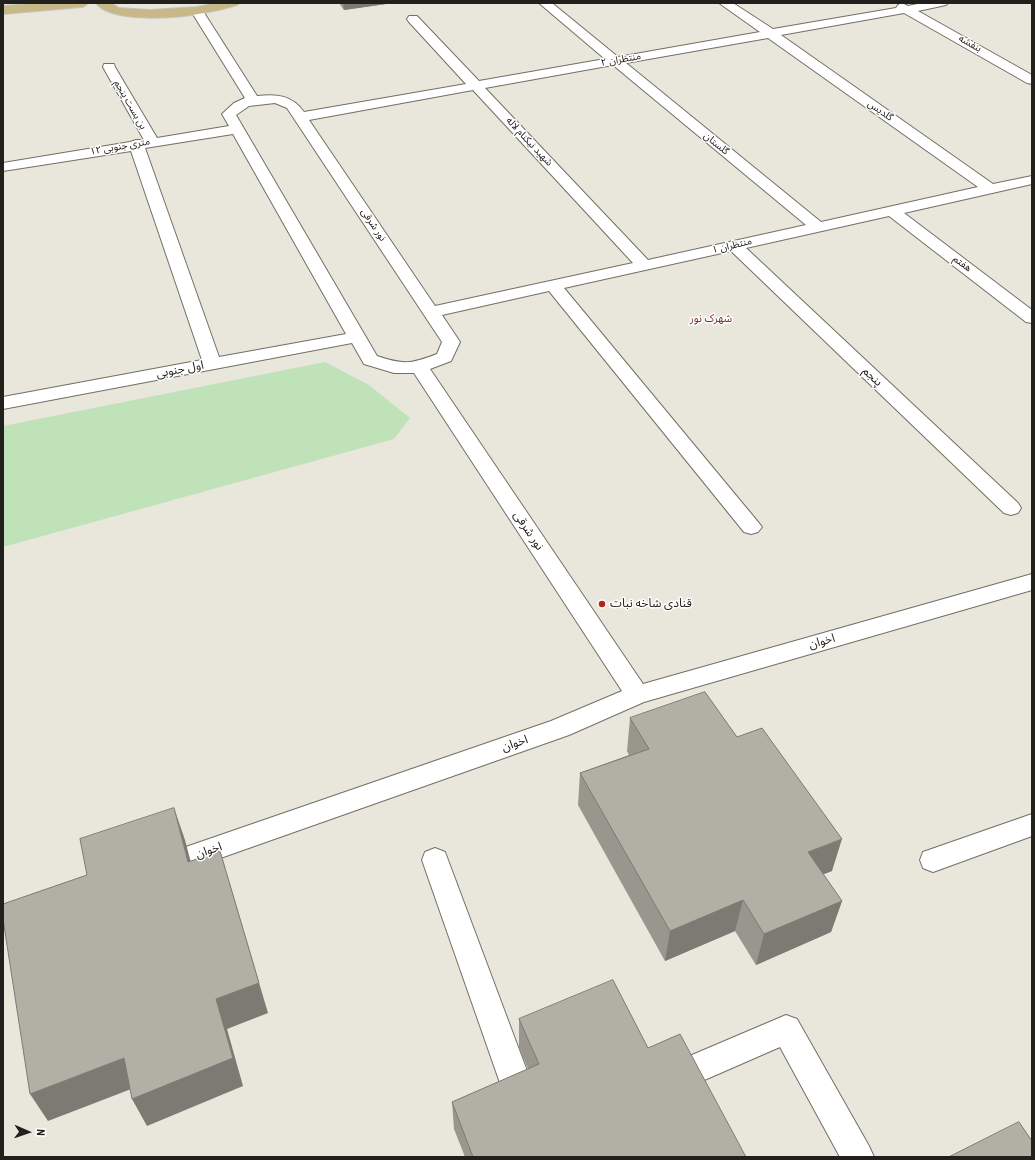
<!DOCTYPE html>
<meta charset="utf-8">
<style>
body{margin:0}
#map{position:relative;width:1035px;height:1160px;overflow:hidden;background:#e9e6db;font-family:"Roboto Condensed",sans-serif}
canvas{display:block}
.frame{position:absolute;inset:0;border:4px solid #21201c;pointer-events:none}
.north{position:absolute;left:8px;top:1112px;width:40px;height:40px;-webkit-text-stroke:3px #fff;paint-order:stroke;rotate:92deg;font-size:11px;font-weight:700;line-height:16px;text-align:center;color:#21201c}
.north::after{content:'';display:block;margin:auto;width:14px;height:18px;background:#21201c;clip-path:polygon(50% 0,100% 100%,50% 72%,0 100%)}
</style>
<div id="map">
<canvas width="1035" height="1160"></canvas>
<div class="frame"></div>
<div class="north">N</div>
</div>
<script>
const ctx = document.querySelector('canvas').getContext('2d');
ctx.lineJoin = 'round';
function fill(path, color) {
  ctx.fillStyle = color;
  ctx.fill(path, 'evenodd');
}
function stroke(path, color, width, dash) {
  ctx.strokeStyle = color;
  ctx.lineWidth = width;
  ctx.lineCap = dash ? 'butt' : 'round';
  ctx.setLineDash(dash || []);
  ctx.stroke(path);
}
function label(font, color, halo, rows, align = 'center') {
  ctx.font = font + ' "Roboto Condensed","Noto Sans Arabic",sans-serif';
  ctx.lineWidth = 3;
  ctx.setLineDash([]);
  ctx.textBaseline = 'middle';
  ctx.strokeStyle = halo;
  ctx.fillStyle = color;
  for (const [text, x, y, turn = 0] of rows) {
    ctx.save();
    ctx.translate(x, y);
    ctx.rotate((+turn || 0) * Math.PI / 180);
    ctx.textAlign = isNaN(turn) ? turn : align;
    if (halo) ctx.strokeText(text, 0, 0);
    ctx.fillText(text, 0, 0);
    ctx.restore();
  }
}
const green = new Path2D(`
 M325 362 369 385 410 418 394 439 3 547V426Z`);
const minor = new Path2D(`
 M539 3H552L618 57 760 32 719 3H733L773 29 896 8 898 5 902 3 908 6 922 3H948L946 5 918 11 1032 75V84L1027 83 904 13 781 35 993 184 1032 176V184L904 213 1032 310V323L1026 322 889 216 746 248 1018 503 1021 508 1018 513 1011 515 1004 513 731 251 564 288 758 522 762 527 758 532 751 534 744 532 549 291 442 315 460 342 451 361 430 369 643 684 1032 574V590L644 702 569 735 161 879 151 875 147 867 151 859 551 721 622 691 414 373H394L364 364 352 343 3 409V397L202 360 131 151 3 171V163L130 142 136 140H144L103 67 104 64H114L115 67 157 138 229 126 222 114 234 103 245 98 191 11 193 8H201L257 96C277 94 292 95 304 112L466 84 409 22 407 19 409 16H417L479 81 605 59ZM768 38 978 187 821 222 626 63ZM613 65 806 225 648 260 485 88ZM473 90 633 263 435 306 309 120ZM275 103 287 108 442 342 437 354C411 364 404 365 377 356L236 115 249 106ZM233 134 346 334 219 357 145 148Z
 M1032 814V836L933 872 923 868 920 860 923 852Z
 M435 848 445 852 448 860 539 1103 534 1114 523 1119 512 1114 507 1103 422 860 425 852Z
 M786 1015 797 1019 869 1146 874 1157H840L780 1047 670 1095 659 1091 655 1080 659 1069Z`);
const major = new Path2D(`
 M42 3H88L86 5 82 7 3 14V6Z
 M96 3H111L119 8 150 10 197 7 217 3H239L237 5C224 9 211 12 198 14 176 18 110 23 96 3Z`);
const wall = new Path2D(`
 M339 3H393L344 10Z
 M630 718 832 871 823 874 842 901 831 932 756 965 735 931 665 961 578 805 580 773 629 755 627 751Z
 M519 1019 648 1048 746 1157H465L454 1129 452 1102 528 1069 519 1048Z`);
const shadedWall = new Path2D(`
 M343 3H393L344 10Z
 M174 808 185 840 199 893 188 862Z
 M842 839 832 871 799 884 808 852Z
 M220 851 268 1013 227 1029 243 1086 147 1126 132 1099 216 999Z
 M743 900 735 931 665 961 670 931Z
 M842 901 831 932 756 965 764 934Z
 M124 1058 139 1086 48 1121 30 1094Z`);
const building = new Path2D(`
 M705 692 737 737 762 728 842 839 808 852 842 901 764 934 743 900 670 931 580 773 649 749 630 718Z
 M174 808 188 862 220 851 259 983 216 999 233 1058 132 1099 124 1058 30 1094 3 919V904L87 875 80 839Z
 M613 980 648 1048 680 1034 746 1157H473L452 1102 539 1064 519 1019Z
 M1019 1122 1032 1141V1157H949Z`);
const markers = [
 [602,604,4,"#b42520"]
];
const farStreetnames = [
 ["بنفشه",970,44,29],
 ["منتظران ۲",621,60,-10],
 ["بن بست پنجم",130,105,60],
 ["گلدیس",880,111,35],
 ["شهید نیکنام لاله",529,142,47],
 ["گلستان",716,144,39],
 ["۱۲ متری جنوبی",120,147,-10],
 ["نور شرقی",373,225,56],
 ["منتظران ۱",732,246,-13],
 ["هفتم",962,264,37]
];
const farNeighbourhoodnames = [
 ["شهرک نور",711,319]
];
const streetNames = [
 ["اول جنوبی",180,370,-11],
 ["پنجم",872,377,43],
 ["نور شرقی",528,531,56],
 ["اخوان",822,642,-16],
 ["اخوان",515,744,-19],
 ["اخوان",209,851,-19]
];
const poiNames = [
 ["قنادی شاخه نبات",610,604]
];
fill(green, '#c0e2b9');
stroke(minor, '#726f66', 2);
stroke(major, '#c5c5c4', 2);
fill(minor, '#fff');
fill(major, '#c8b888');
fill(wall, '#99968e');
fill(shadedWall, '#7d7a74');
fill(building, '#b2afa5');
stroke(building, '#7d7a74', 1);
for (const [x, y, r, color] of markers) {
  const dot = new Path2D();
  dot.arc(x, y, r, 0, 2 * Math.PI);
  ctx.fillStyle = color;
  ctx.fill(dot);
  stroke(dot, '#fff', 1.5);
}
label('10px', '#21201c', '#fff', farStreetnames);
label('11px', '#7b342d', '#fff', farNeighbourhoodnames);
label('12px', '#21201c', '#fff', streetNames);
label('12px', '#21201c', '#fff', poiNames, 'left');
</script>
